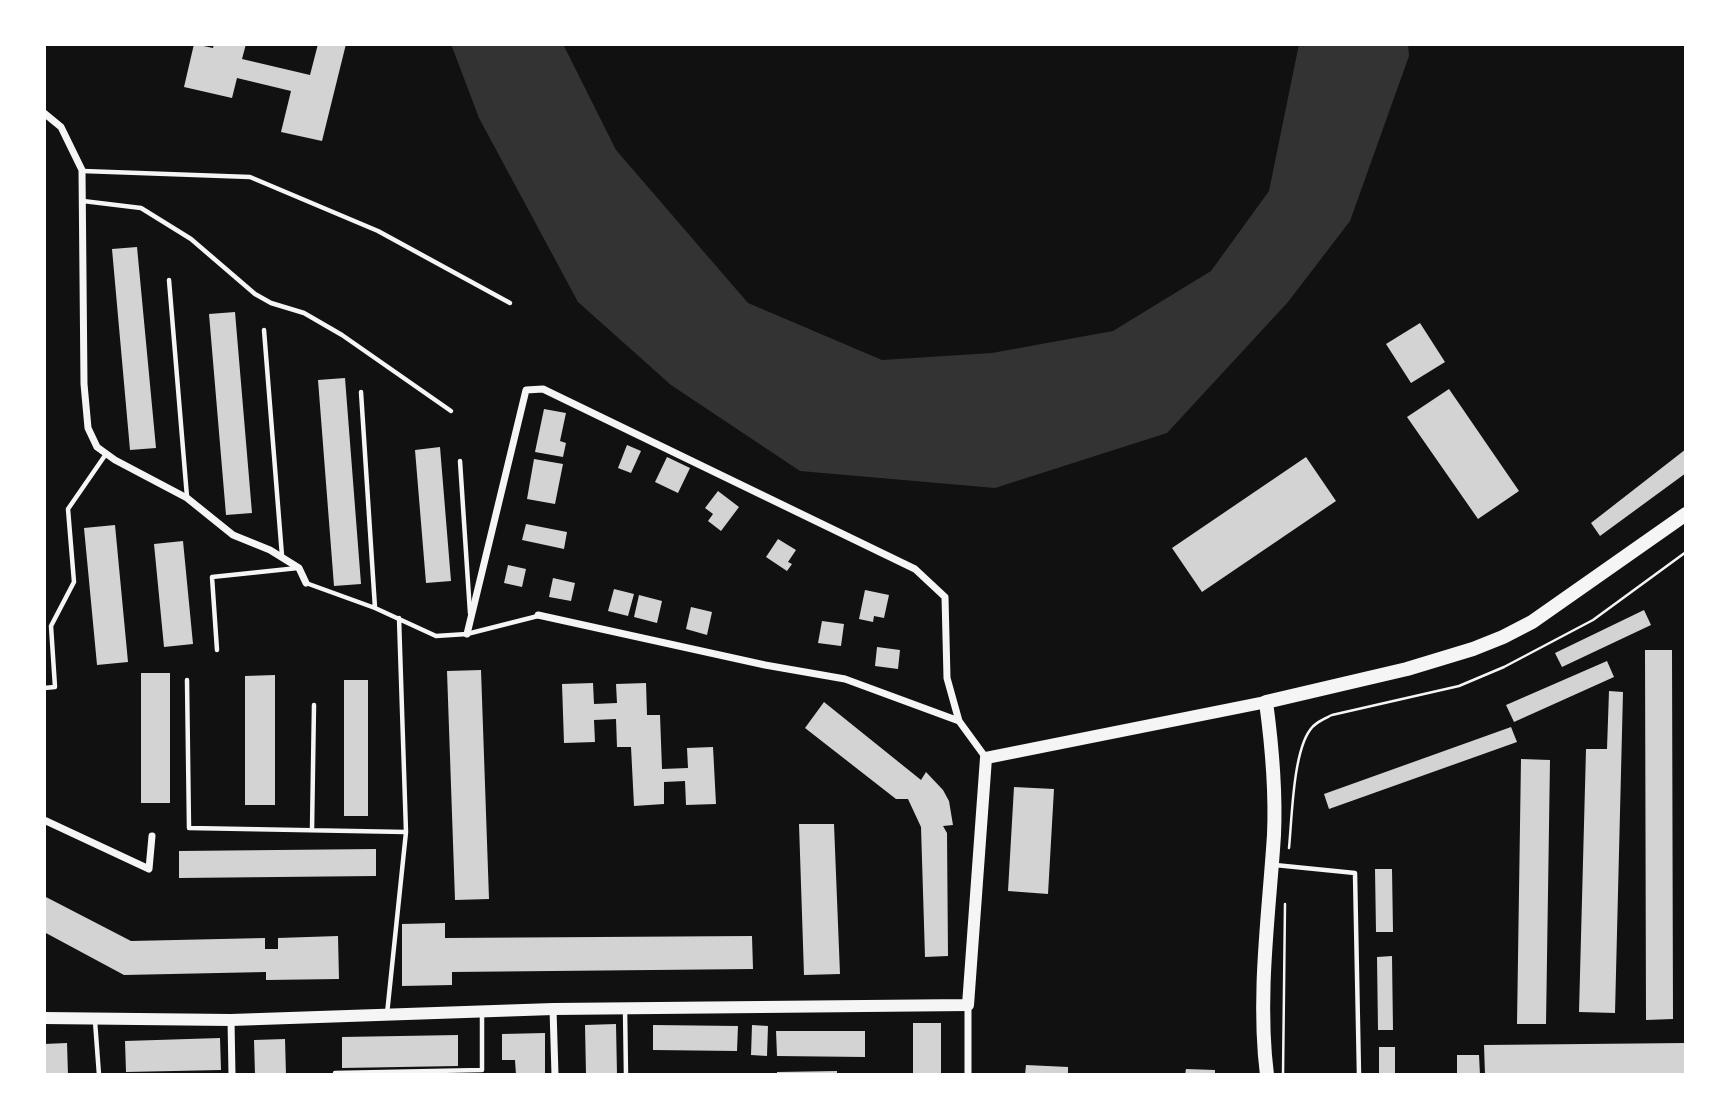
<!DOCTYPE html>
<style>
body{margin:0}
#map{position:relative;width:1730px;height:1119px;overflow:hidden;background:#111;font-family:Roboto,sans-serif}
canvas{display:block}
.frame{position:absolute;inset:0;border:46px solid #fff;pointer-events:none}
</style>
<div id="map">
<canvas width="1730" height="1119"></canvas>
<div class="frame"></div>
</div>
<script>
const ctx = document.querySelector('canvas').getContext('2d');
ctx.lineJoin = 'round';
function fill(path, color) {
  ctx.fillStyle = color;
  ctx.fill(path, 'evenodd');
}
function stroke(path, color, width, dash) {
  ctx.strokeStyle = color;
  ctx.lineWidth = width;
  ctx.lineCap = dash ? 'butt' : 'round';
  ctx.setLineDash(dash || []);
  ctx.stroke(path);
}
const water = new Path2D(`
 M451 44H563L616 150 748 303 882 360 992 353 1113 331 1211 271 1269 191 1299 44H1408L1409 56 1350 221 1288 302 1167 433 995 488 800 471 671 385 578 302 479 118Z`);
const building = new Path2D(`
 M194 44 213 48 214 44H246L242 59 310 75 318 44H346L322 141 281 132 291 91 237 78 232 98 184 87Z
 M137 247 156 448 130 450 112 249Z
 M235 312 252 513 226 515 209 314Z
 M1420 323 1445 362 1411 383 1386 344Z
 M345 378 361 584 334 586 318 380Z
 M1449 389 1519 491 1478 519 1407 417Z
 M544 409 566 413 560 441 566 443 563 457 535 452Z
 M627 445 641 451 631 473 618 468Z
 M440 447 451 581 426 583 415 450Z
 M1686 449V473L1600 536 1591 523Z
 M667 457 690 468 678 493 655 482Z
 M1306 457 1336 501 1202 592 1172 548Z
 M534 459 563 464 555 504 527 499Z
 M718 491 739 507 721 531 708 521 713 514 705 508Z
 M526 524 567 532 564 549 522 540Z
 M115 525 128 662 97 665 84 528Z
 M778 539 796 550 788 562 792 564 787 571 766 557Z
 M183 541 193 644 164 647 154 544Z
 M508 565 526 569 522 587 504 583Z
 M553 578 575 583 571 601 549 597Z
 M614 589 634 594 628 616 608 611Z
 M865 590 889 595 884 618 874 616 873 622 859 619Z
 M639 595 662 601 657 623 634 617Z
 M691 607 712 612 707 635 686 629Z
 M1644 610 1651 625 1562 667 1555 653Z
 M822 621 844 624 841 646 818 643Z
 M877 647 900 650 898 669 875 666Z
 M1645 650H1672L1673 1019 1646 1020Z
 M1607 661 1614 677 1514 722 1506 705Z
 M481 670 489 899 455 900 447 671Z
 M141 673H170V803H141Z
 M275 675V805H245V676Z
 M344 680H368V816H344Z
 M593 683 594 704 617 703 616 684 646 683 647 715H660L662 769 688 768 687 748 713 747 716 804 686 805 685 781 664 782V804L634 806 631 747H617L616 719 594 720 595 742 564 743 562 684Z
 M1609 691 1623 692 1615 1013 1579 1012 1586 749H1607Z
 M824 702 921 780 926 772 943 790 949 801 953 825 943 826 947 833 948 956 925 957 921 827 908 799H896L805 728Z
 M1511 727 1517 742 1329 809 1324 794Z
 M1521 759 1550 760 1546 1024H1517Z
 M1014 787 1054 789 1048 894 1008 891Z
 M799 824H834L840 974 804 975Z
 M376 849V876L179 878V851Z
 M1375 869H1392L1393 932H1376Z
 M44 896 131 941 265 938V949H278V938L338 936 339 979 266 980V972L124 975 44 932Z
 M445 923V938L752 936 753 969 452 972V985L402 986V924Z
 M1392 956 1393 1030H1378L1377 957Z
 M913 1023H941V1075H913Z
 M616 1024 617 1075H586L585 1025Z
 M653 1025 738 1026 737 1051 653 1050Z
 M752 1025 768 1026 767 1056 751 1055Z
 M776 1031H865V1057L777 1056Z
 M545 1033V1075H516L515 1060H502V1034Z
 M458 1035V1066L342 1068V1037Z
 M220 1038 221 1070 126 1072 125 1041Z
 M285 1039 286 1075H255L254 1040Z
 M67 1043 68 1075H44V1044Z
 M1686 1043V1074L1485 1075 1484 1045Z
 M1379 1047H1395V1075H1379Z
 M1457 1055H1479L1480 1075H1457Z
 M1026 1065 1068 1067V1075H1025Z
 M1186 1069 1215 1070V1075H1185Z
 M837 1071V1075H777V1072Z`);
const path = new Path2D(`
 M1289 848C1292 818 1293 753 1310 730 1315 722 1324 719 1332 715L1459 686 1504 667 1593 620 1686 552
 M1283 1075 1285 904`);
const service = new Path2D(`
 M83 171 250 177 378 231 510 303
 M83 201 141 208 191 239 255 294 271 303 304 313 342 335 451 411
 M169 280 187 497
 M264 330 282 556
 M361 392 375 608
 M460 461 470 613
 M306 583 375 608 436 636 467 634 538 616
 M399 618 406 832
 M217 650 212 577 298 568
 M187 680 189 828 406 832 387 1014
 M44 688 55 687 51 626 74 582 68 509 106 454
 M312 830 314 705
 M1275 865 1355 873 1359 1075
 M625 1008 626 1075
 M95 1021 99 1075
 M335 1073 482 1070V1012`);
const minor = new Path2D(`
 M44 113 61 127 82 170 84 384 88 428 97 447 115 460 187 498 233 535 270 550 299 568 306 583
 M538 615 765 665 845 679 959 721
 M467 634 526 390 543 389 915 569 945 597 947 678 959 721 986 758
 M44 820 149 869 152 836
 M553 1009 555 1075
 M231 1020 232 1075
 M968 1075V1005`);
const tertiary = new Path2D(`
 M44 1018 231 1020 553 1009 968 1005 986 758 1266 702`);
const secondary = new Path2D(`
 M1267 1075C1257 997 1269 913 1274 835 1276 790 1272 746 1266 702L1407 669 1473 649 1503 637 1532 622 1686 514`);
fill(water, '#333');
fill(building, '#d3d3d3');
stroke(path, '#f5f5f5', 2.5);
stroke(service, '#f5f5f5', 4.5);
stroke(minor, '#f5f5f5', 7);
stroke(tertiary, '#f5f5f5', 12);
stroke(secondary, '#f5f5f5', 14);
</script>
